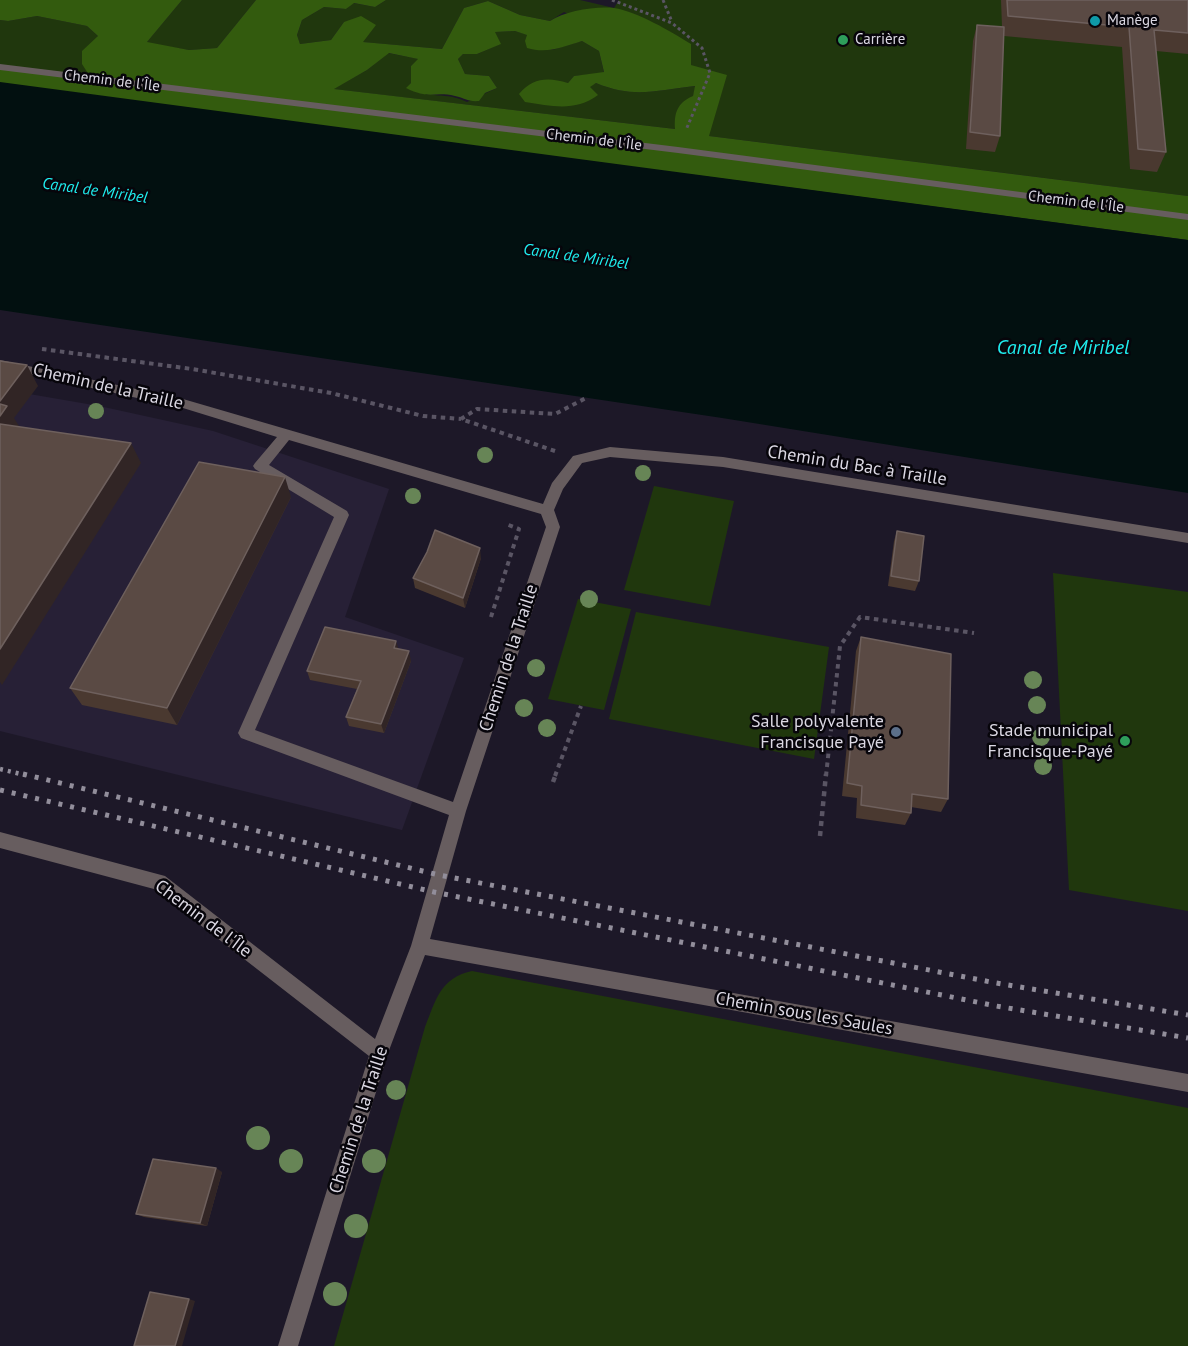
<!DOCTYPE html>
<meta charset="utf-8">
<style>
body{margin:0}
canvas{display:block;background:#1d1828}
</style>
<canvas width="1188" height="1346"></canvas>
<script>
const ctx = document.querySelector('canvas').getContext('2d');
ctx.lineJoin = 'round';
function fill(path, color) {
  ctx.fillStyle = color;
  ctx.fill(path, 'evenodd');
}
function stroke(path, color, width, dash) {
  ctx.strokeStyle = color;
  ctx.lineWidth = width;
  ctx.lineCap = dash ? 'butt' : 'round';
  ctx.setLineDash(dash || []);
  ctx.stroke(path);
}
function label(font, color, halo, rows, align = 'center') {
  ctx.font = font + ' "PT Sans",sans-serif';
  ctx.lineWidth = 5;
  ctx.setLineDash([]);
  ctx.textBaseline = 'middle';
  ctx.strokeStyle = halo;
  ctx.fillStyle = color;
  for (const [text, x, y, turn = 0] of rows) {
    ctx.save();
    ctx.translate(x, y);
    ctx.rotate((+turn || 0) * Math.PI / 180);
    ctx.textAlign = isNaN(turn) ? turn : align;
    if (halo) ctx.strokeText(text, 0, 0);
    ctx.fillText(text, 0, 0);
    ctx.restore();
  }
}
const built = new Path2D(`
 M0 389 99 406 213 431 389 489 345 617 464 658 402 830 0 731Z`);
const green = new Path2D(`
 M182 0H256L217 48 189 50 146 43Z
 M386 0H580L614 8 619 0H1188V196L709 136 691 65 564 12 550 21 520 15 488 1 464 8 442 49 362 42 344 22 331 40 300 44 297 35 302 20 324 7 346 9 353 3 375 7Z
 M37 16 87 26 98 36 89 76 0 65V20L8 21Z
 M515 31 528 35 552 50 582 41 599 51 604 73 574 76 568 83 542 80 589 86 596 83C635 99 656 90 696 86L693 96 675 129 333 89 367 70 388 53 419 59 411 66V83L407 88C431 100 445 91 467 102L497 88 489 76 465 74 458 59 463 54H477L500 44 494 32Z
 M654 486 734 501 710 606 624 590Z
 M1053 573 1188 592V911L1069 890Z
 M578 599 631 609 604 710 548 699Z
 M636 612 829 647 814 759 609 719Z
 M472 971 1188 1108V1346H334L425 1027C436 1000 440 978 472 971Z`);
const forest = new Path2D(`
 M0 0H182L147 42 189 50 217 48 256 0H386L375 7 354 3 346 9 324 7 302 20 297 35 300 44 331 40 344 22 361 16 376 25 363 42 442 49 464 8 488 1 520 15 550 21C565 11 595 6 614 8 636 11 672 32 691 44V65L727 75 709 136 1188 196V240L695 175 283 138 0 97V65L89 75 82 64V51L98 36 87 26 37 16 8 21 0 20ZM515 31 527 35 525 41 527 48C547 54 563 47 582 41L599 51 604 72 574 76 568 83C547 77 533 78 519 94L525 102C552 106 575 112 598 95L590 87 596 83C635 99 656 90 695 86L693 96C677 103 674 113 675 129L334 89 367 70 389 53 418 59 411 66V83L406 88C430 100 434 91 455 96 465 98 468 102 479 101L485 93 497 88 489 76 465 74 458 59 463 54H477L501 44 495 32Z`);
const water = new Path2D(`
 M0 82 1188 240V493L722 418 0 310Z`);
const pathFar2 = new Path2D(`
 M612 0 672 23 702 48 710 73 686 130
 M663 0 672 22`);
const pathFar1 = new Path2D(`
 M42 349 192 369 331 393 423 416 461 419
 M555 451 461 419 477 409 555 414 586 398
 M491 617 519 529 506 524
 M555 776 581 706
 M826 776 840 646 860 617 974 633`);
const path = new Path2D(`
 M553 782 556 774
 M820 836 826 774`);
const minor = new Path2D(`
 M0 64 678 147 1188 214V220L678 153 0 70Z
 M0 360 183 399 543 504 552 483 573 456 610 447 723 457 1188 533V543L723 467 610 457 582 463 563 489 554 510 560 527 466 811 430 939 1188 1074V1092L425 955 388 1053 298 1346H278L369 1056 154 889 0 848V832L165 876 375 1039 411 946 449 815 241 738 238 733 334 517 255 469 253 466 255 463 277 437 183 408 0 368ZM289 440 541 514 546 527 453 802 255 730 349 515 347 511 269 465Z`);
const railFar1 = new Path2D(`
 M0 769 29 776`);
const rail = new Path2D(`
 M23 774 439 875 996 983 1188 1015
 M0 790 434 892 996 1006 1188 1038`);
const trees = [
 [96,411,8],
 [485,455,8],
 [643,473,8],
 [413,496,8],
 [589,599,9],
 [536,668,9],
 [1033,680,9],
 [1037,705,9],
 [524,708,9],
 [547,728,9],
 [1041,737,9],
 [1043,766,9],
 [396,1090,10],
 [258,1138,12],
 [291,1161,12],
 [374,1161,12],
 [356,1226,12],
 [335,1294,12]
];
const wall = new Path2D(`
 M1001 0H1188V54L1156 51 1166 152 1157 172 1130 169 1122 47 1004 36 1000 136 995 152 966 149 973 41 977 25 1002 27Z
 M291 497 177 725 82 705 70 688Z
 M897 531 919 581 915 591 888 586 894 541Z
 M427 552 481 558 465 608 415 588 413 578Z
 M861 637 948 799 941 812 911 807V813L905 825 856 818 857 798 842 796 856 651Z
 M398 649 411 661 384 733 349 726 346 717 357 689 310 680 307 671Z
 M222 1172 207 1226 144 1217 136 1214Z`);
const shadedWall = new Path2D(`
 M27 365 38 386 14 418 19 426 7 443 0 431V401Z
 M131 443 141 463 2 685 0 682V649Z
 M285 477 291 497 177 725 167 708Z
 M480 548 481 558 465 608 463 598Z
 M396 641 399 650 394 648Z
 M409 651 411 661 384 733 381 724Z
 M216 1168 222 1172 207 1226 200 1223Z
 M189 1299 195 1301 182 1346H175Z`);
const building = new Path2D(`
 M1007 0H1188V33L1154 30 1166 152 1138 149 1129 27 1008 16Z
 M977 25 1004 27 1000 136 970 132Z
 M0 361 27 365 0 401Z
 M0 404 7 406 0 416Z
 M0 424 131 443 0 649Z
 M199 462 285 477 167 708 70 688Z
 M435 530 480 548 463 598 413 578 427 552Z
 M897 531 924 536 919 581 891 576Z
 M325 627 396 641 394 648 409 651 381 724 346 717 361 681 307 671Z
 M861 637 951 654 948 799 912 794 911 813 861 805 862 786 847 783Z
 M153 1159 216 1168 200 1223 136 1214Z
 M150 1292 189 1299 175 1346H134Z`);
const markers = [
 [1095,21,6,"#0f9aa8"],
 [843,40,6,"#2e9e5b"],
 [896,732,6,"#5c6f8a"],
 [1125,741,6,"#2e9e5b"]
];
const farPoinames = [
 ["Manège",1107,21],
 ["Carrière",855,40]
];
const farStreetnames = [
 ["Chemin de l'Île",112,81,7],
 ["Chemin de l'Île",594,140,7],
 ["Chemin de l'Île",1076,202,7]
];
const farWaternames = [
 ["Canal de Miribel",95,191,8],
 ["Canal de Miribel",576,257,8]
];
const streetNames = [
 ["Chemin de la Traille",108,387,13],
 ["Chemin du Bac à Traille",857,466,9],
 ["Chemin de la Traille",509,658,-72],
 ["Chemin de l'Île",203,919,37],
 ["Chemin sous les Saules",804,1014,10],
 ["Chemin de la Traille",359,1120,-72]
];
const poiNames = [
 ["Salle polyvalente",884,722],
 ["Francisque Payé",884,743],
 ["Stade municipal",1113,731],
 ["Francisque-Payé",1113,752]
];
const waterNames = [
 ["Canal de Miribel",1063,348]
];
fill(built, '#272036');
fill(green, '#20370d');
fill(forest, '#335b0e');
fill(water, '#021010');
stroke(pathFar2, '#5a5564', 3, [3, 3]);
stroke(pathFar1, '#5a5564', 4, [4.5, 4.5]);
stroke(path, '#5a5564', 4.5, [5, 5]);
fill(minor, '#675d5f');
stroke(railFar1, '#928e9b', 4.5, [3, 5]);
stroke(rail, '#928e9b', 5, [4, 8]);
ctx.fillStyle = '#678556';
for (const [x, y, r] of trees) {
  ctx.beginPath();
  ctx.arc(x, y, r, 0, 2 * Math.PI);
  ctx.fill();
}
fill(wall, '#4a3930');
fill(shadedWall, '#312525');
fill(building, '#5a4a44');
stroke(building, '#6e605d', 1.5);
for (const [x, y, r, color] of markers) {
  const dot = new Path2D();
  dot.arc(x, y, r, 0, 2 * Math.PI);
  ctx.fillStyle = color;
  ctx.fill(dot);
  stroke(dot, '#07050b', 2);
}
label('15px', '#dbd8e3', '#07050b', farPoinames, 'left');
label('15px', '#dbd8e3', '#07050b', farStreetnames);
label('italic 16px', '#1fedee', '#07050b', farWaternames);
label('18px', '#dbd8e3', '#07050b', streetNames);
label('18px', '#dbd8e3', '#07050b', poiNames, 'right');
label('italic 20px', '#1fedee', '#07050b', waterNames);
</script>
